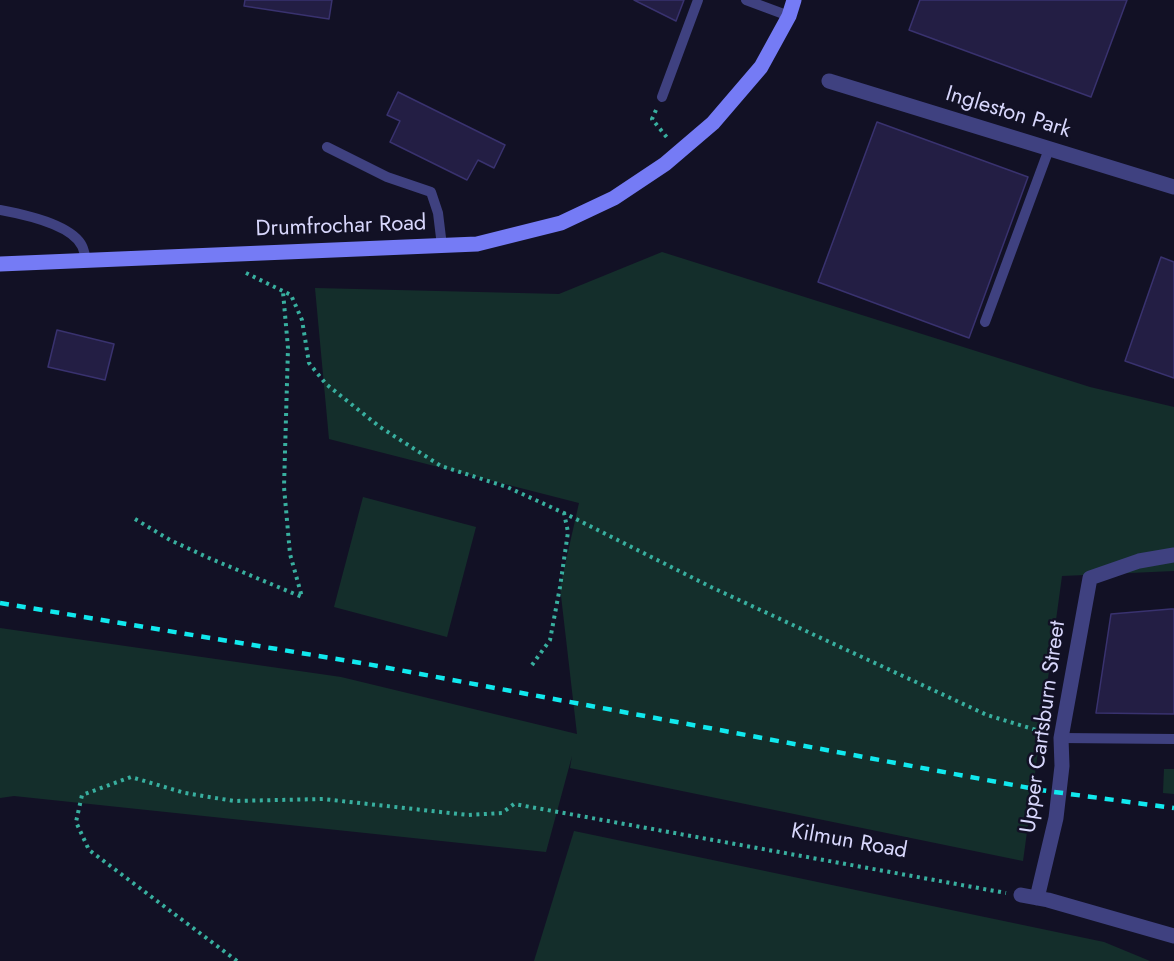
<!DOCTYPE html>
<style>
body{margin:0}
canvas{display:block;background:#121125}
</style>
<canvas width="1174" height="961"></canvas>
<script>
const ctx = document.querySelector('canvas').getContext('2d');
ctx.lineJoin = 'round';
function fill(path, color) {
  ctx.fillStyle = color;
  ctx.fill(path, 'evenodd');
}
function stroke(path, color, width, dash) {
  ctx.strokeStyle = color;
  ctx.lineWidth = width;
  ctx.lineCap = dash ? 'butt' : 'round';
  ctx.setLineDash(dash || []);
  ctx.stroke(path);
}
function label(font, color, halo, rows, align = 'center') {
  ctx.font = font + ' Jost,sans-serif';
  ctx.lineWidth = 5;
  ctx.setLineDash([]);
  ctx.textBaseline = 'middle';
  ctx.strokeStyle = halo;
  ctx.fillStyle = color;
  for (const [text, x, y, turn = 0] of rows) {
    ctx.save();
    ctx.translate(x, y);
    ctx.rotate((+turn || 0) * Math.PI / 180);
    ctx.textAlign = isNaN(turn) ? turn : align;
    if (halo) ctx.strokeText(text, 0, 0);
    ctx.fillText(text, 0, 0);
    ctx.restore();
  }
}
const green = new Path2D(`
 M662 252 1090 387 1174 407V571L1062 576 1023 861 570 768 572 756 546 852 14 796 0 798V628L341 677 577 734 560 587 579 503 329 439 315 288 559 294Z
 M363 497 476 527 447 637 334 607Z
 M1164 769H1174V794L1163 793Z
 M574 831 1104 942 1150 961H534Z`);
const building = new Path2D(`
 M245 0H332L329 19 244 6Z
 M634 0H684L676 21Z
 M920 0H1127L1091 97 909 30Z
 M398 92 505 145 494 168 478 160 467 180 390 142 400 121 387 115Z
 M877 122 1028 177 969 338 818 282Z
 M1161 257 1174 262V378L1125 361Z
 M57 330 114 344 105 380 48 367Z
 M1171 609H1174V714L1096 713 1111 614Z`);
const path = new Path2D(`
 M656 110 652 119 669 140
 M246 273 291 295 302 320 309 363 326 384 380 427 441 466 507 487 564 513 711 587 987 715 1046 733
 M135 519 170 540 209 558 302 597 290 554 284 487 288 348 283 292
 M532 665 550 640 560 587 568 532 564 513
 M237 961 89 850 76 822 82 795 131 777 185 793 234 801 323 799 468 815 502 813 514 804 1006 893`);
const lane = new Path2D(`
 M746 0 789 16
 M662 97 698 0
 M327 147 387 177 431 192 438 213 442 246
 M0 210C22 214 71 224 82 246 84 250 85 256 86 260
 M985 322 1049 149
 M1061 738 1174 739`);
const street = new Path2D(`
 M829 81 1174 187
 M1021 895 1048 900 1174 936
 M1037 898 1056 818 1062 766 1061 738 1090 578 1139 561 1174 555`);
const secondary = new Path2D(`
 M0 264 477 244 561 223 614 198 665 164 713 123 761 67 789 16 794 0`);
const rail = new Path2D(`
 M0 603 367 664 1040 790 1174 808`);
const streetNames = [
 ["Ingleston Park",1008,113,17],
 ["Drumfrochar Road",341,227,-2],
 ["Upper Cartsburn Street",1044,727,-82],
 ["Kilmun Road",849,842,10]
];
fill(green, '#142e2b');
fill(building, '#231e44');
stroke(building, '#39326f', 1.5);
stroke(path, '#38af9f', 4, [3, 4.5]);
stroke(lane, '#3f4180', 10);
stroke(street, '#3f4180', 15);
stroke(secondary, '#757bf5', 15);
stroke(rail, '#11e9ee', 4.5, [9, 8]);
label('22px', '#d8d7fc', '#121125', streetNames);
</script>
